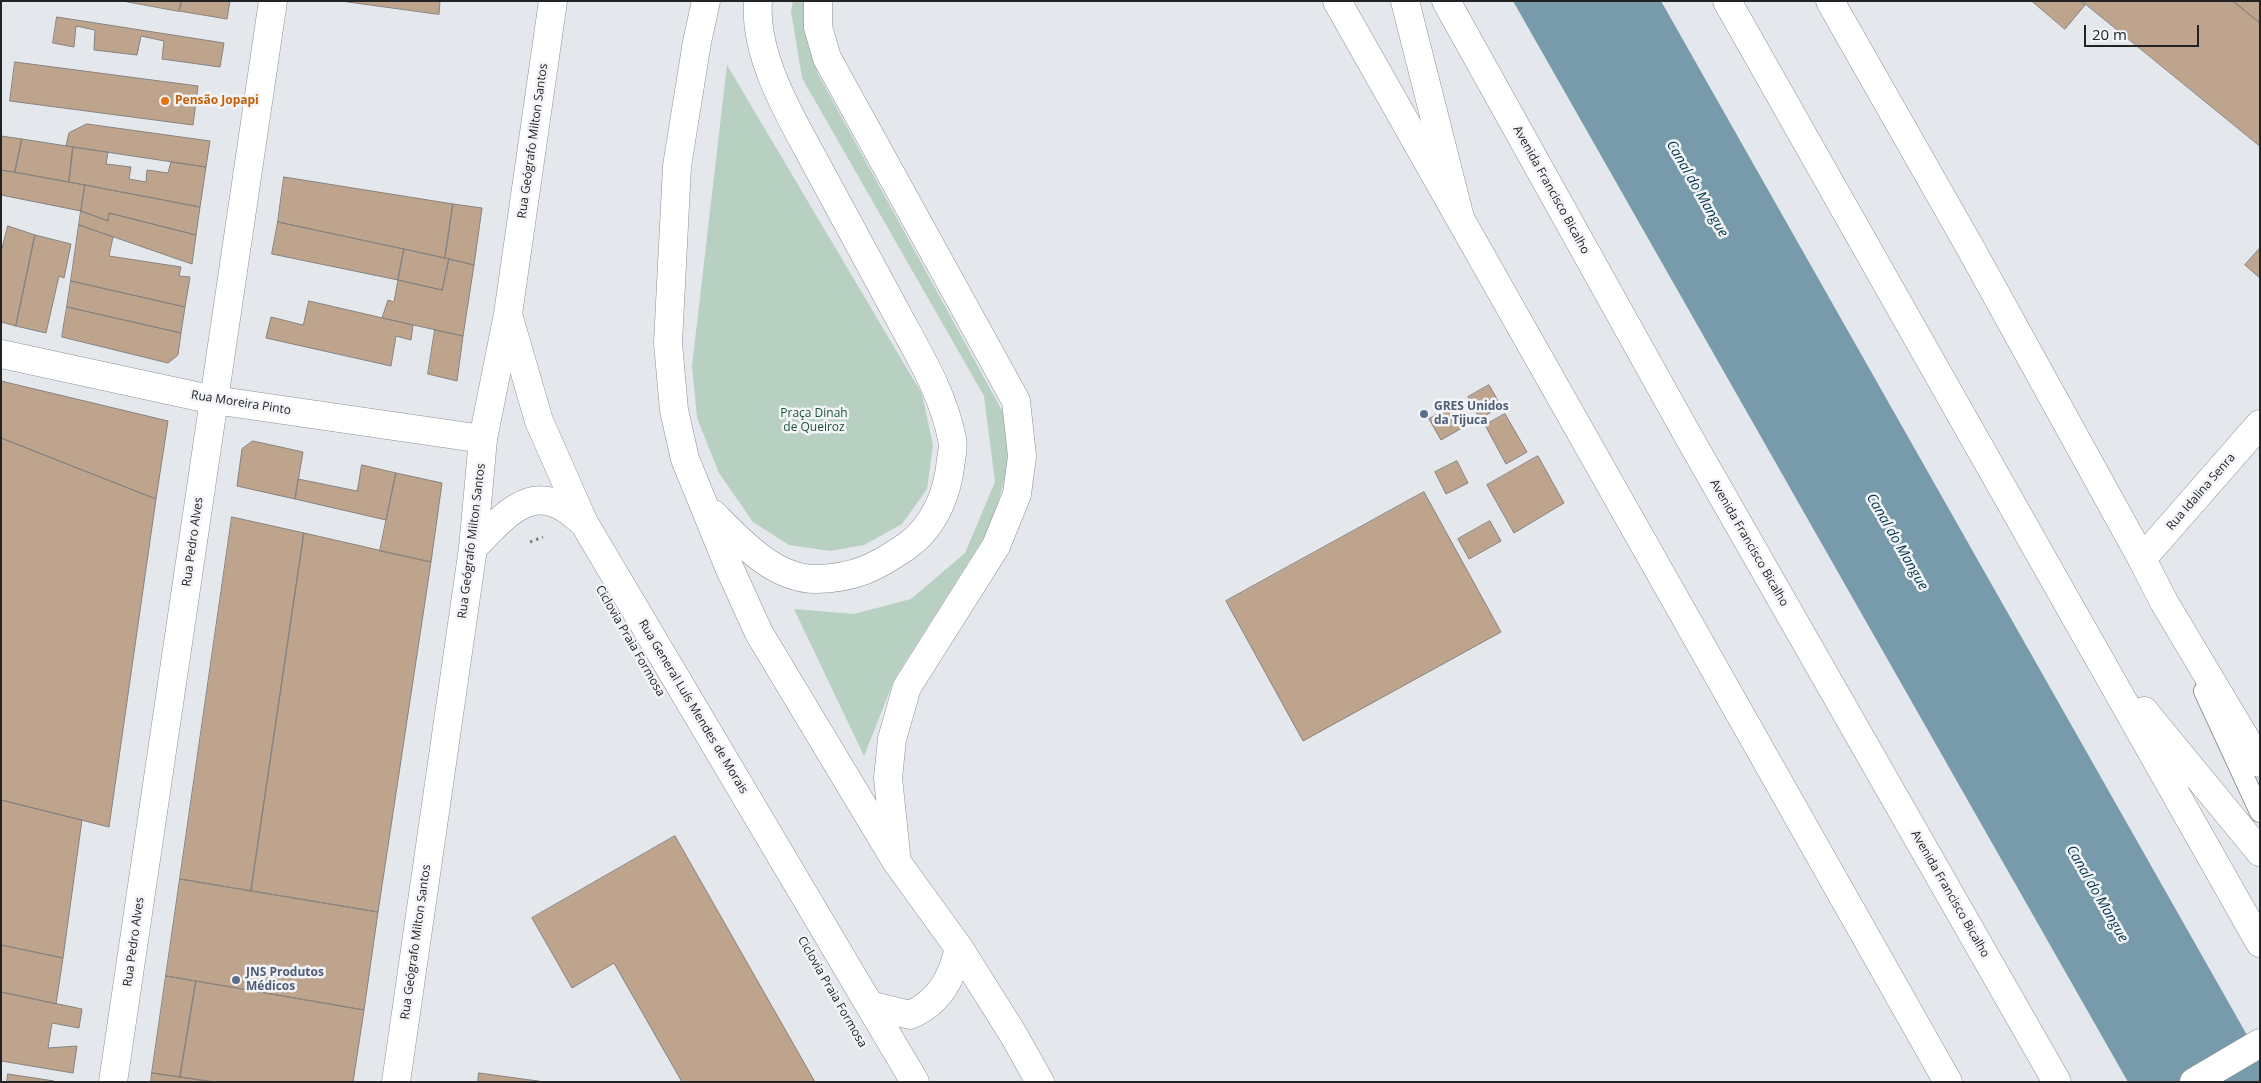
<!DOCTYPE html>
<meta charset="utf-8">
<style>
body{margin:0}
#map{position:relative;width:2261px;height:1083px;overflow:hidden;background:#e4e7eb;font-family:"Open Sans",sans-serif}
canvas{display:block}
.frame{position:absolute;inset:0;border:2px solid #222324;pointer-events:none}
.scale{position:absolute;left:2084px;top:25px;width:115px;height:22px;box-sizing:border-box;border:2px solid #222324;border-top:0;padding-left:6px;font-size:15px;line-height:18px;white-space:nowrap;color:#222324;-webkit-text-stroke:4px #f2f4f8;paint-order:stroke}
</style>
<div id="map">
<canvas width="2261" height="1083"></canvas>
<div class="frame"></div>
<div class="scale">20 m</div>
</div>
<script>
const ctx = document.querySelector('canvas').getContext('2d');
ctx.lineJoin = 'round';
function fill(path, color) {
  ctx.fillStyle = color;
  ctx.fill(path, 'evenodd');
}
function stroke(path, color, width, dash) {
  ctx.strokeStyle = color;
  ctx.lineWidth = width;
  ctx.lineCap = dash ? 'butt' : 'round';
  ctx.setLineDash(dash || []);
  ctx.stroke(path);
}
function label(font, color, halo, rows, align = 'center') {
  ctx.font = font + ' "Open Sans",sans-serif';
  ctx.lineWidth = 5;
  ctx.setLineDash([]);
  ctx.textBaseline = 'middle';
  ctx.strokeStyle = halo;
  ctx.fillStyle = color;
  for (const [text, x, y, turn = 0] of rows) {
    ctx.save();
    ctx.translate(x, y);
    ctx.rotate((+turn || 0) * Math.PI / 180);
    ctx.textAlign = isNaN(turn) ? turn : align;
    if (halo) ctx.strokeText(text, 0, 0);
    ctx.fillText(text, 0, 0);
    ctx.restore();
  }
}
const green = new Path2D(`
 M793 1H804V29L818 74 1005 416 1009 462 993 523 895 678 864 756 794 609 854 614 911 599 965 553 995 482 984 396 802 78 791 11Z
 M727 65 922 394 933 445 927 489 902 524 864 545 830 551 789 545 753 522 719 473 697 418 692 366Z`);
const water = new Path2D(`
 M1513 1H1661L2260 1058V1082H2128Z`);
const building = new Path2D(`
 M123 1H182L179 11Z
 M182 1H230L227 19 179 11Z
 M341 1H440L439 14Z
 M2032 1H2080L2085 5 2065 29Z
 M2082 1H2233L2260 23V146Z
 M2233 1H2260V23Z
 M57 17 224 43 220 67 162 59 164 41 141 36 137 55 94 50 95 30 76 26 74 47 53 43Z
 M15 62 198 86 193 125 10 101Z
 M87 124 210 141 206 167 66 146 69 133Z
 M1 136 22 139 15 172 1 170Z
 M22 139 73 147 69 182 15 172Z
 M73 147 108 152 106 164 131 167 129 179 146 182 147 170 168 173 171 162 206 167 200 207 69 182Z
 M1 170 85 185 81 211 1 195Z
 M284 177 453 204 445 258 278 222Z
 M85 185 200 207 196 235 109 213 108 221 81 211Z
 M453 204 482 208 474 265 445 258Z
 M81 211 108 221 109 213 196 235 192 264 79 225Z
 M278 222 404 249 398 280 272 254Z
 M79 225 113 237 109 256 181 267 179 276 190 277 185 307 71 281Z
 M8 226 35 235 16 326 1 322V253Z
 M35 235 71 244 64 278 59 276 46 333 16 326Z
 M2260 248V278L2245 265Z
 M404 249 449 259 442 290 398 280Z
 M449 259 474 265 463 336 382 318 388 300 394 302 398 280 442 290Z
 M71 281 185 307 181 333 67 307Z
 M309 301 413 325 411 340 396 336 391 366 266 338 271 317 303 325Z
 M67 307 181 333 178 355 168 363 62 337Z
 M435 330 463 336 457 381 428 374Z
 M1 381 168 421 156 499 1 438Z
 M1489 385 1501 406 1480 419 1468 397Z
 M1450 407 1462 428 1441 440 1429 419Z
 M1505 414 1527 452 1506 464 1485 425Z
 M1 438 156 499 109 827 1 800Z
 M253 441 303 452 295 499 237 486 242 449Z
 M1538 456 1564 503 1514 533 1487 485Z
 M1457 461 1468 483 1446 494 1435 472Z
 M362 465 396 473 386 520 295 499 298 479 357 491Z
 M396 473 442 483 431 562 380 551Z
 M1424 492 1501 632 1303 741 1226 601Z
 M232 517 304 533 251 891 180 879Z
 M1490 521 1501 541 1469 559 1458 539Z
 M304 533 431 562 378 912 251 891Z
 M1 800 82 820 63 958 1 945Z
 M675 836 815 1082H682L614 963 572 988 532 918Z
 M180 879 378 912 364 1010 166 976Z
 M1 945 63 958 56 1004 1 992Z
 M166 976 196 981 180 1077 152 1073Z
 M196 981 364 1010 353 1082H214L180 1077Z
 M1 992 82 1009 79 1028 52 1023 48 1048 77 1046 73 1073 1 1061Z
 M152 1073 180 1077 214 1082H151Z
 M479 1073 545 1082H478Z
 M8 1074 54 1081V1082H7Z`);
const path = new Path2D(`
 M530 542 543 537`);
const service = new Path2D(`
 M2204 691 2260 812`);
const pedestrian = new Path2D(`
 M2194 1082 2260 1043`);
const minor = new Path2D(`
 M1 354 214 400 483 439
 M2142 559 2260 424`);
const tertiary = new Path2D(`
 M113 1082 273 1`);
const secondary = new Path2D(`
 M1337 1 1948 1082
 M1830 1 1971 249 2142 559 2164 602 2260 763
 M509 318 539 421 584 523 915 1082
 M473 548C495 526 524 487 559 505 568 509 576 517 584 523
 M396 1082 473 548 483 439 508 314 553 1`);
const primary = new Path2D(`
 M706 1 697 42 677 166 668 343 674 410 685 459 729 567 759 633 896 861 959 948 1013 1034 1040 1082
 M818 1V27L827 58 1016 401 1022 456 1017 494 996 546 907 687 892 739 888 778 896 854
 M713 514C740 541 774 579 816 579 855 578 875 568 907 546 935 526 948 492 951 460 952 453 954 445 952 439 943 392 917 352 895 310 867 258 838 205 810 153 786 109 754 53 758 1
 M870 1005 910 1015C940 1002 952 978 959 948`);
const trunk = new Path2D(`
 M1405 1 1460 218
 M1446 1 1687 434 2057 1082
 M1727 1 2260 943
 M2144 711 2260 852`);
const markers = [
 [165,101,5,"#e8710a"],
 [1424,414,5,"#5c6f8a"],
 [236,980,5,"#5c6f8a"]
];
const foodNames = [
 ["Pensão Jopapi",175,101]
];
const streetNames = [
 ["Rua Geógrafo Milton Santos",533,141,-82],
 ["Avenida Francisco Bicalho",1551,190,61],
 ["Rua Moreira Pinto",241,403,9],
 ["Rua Idalina Senra",2201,492,-49],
 ["Rua Geógrafo Milton Santos",472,541,-83],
 ["Rua Pedro Alves",193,542,-82],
 ["Avenida Francisco Bicalho",1749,543,60],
 ["Ciclovia Praia Formosa",630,641,60],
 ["Rua General Luís Mendes de Morais",693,707,59],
 ["Avenida Francisco Bicalho",1950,894,60],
 ["Rua Pedro Alves",134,942,-82],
 ["Rua Geógrafo Milton Santos",416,942,-82],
 ["Ciclovia Praia Formosa",832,992,60]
];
const serviceNames = [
 ["GRES Unidos",1434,407],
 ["da Tijuca",1434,421],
 ["JNS Produtos",246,973],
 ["Médicos",246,987]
];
const parkNames = [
 ["Praça Dinah",814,414],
 ["de Queiroz",814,428]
];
const waterNames = [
 ["Canal do Mangue",1697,189,60],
 ["Canal do Mangue",1897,542,60],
 ["Canal do Mangue",2097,894,60]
];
fill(green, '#b8d0c1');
fill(water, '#779baa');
fill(building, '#bea48c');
stroke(building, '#86827f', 1);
stroke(service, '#8e9094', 22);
stroke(pedestrian, '#8e9094', 29);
stroke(minor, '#8e9094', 29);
stroke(tertiary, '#8e9094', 29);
stroke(secondary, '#8e9094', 29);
stroke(primary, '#8e9094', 29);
stroke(trunk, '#8e9094', 29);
stroke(path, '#7e8082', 3, [2.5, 4]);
stroke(service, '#fff', 20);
stroke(pedestrian, '#fff', 28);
stroke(minor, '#fff', 28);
stroke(tertiary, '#fff', 28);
stroke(secondary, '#fff', 28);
stroke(primary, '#fff', 28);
stroke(trunk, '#fff', 28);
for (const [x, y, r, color] of markers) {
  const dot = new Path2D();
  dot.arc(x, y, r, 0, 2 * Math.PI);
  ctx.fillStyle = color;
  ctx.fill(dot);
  stroke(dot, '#f2f4f8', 2);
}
label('bold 12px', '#c56008', '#f2f4f8', foodNames, 'left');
label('12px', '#222324', '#f2f4f8', streetNames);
label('bold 12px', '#4e5e75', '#f2f4f8', serviceNames, 'left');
label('12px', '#1d5438', '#f2f4f8', parkNames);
label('italic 14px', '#003446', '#f2f4f8', waterNames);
</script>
